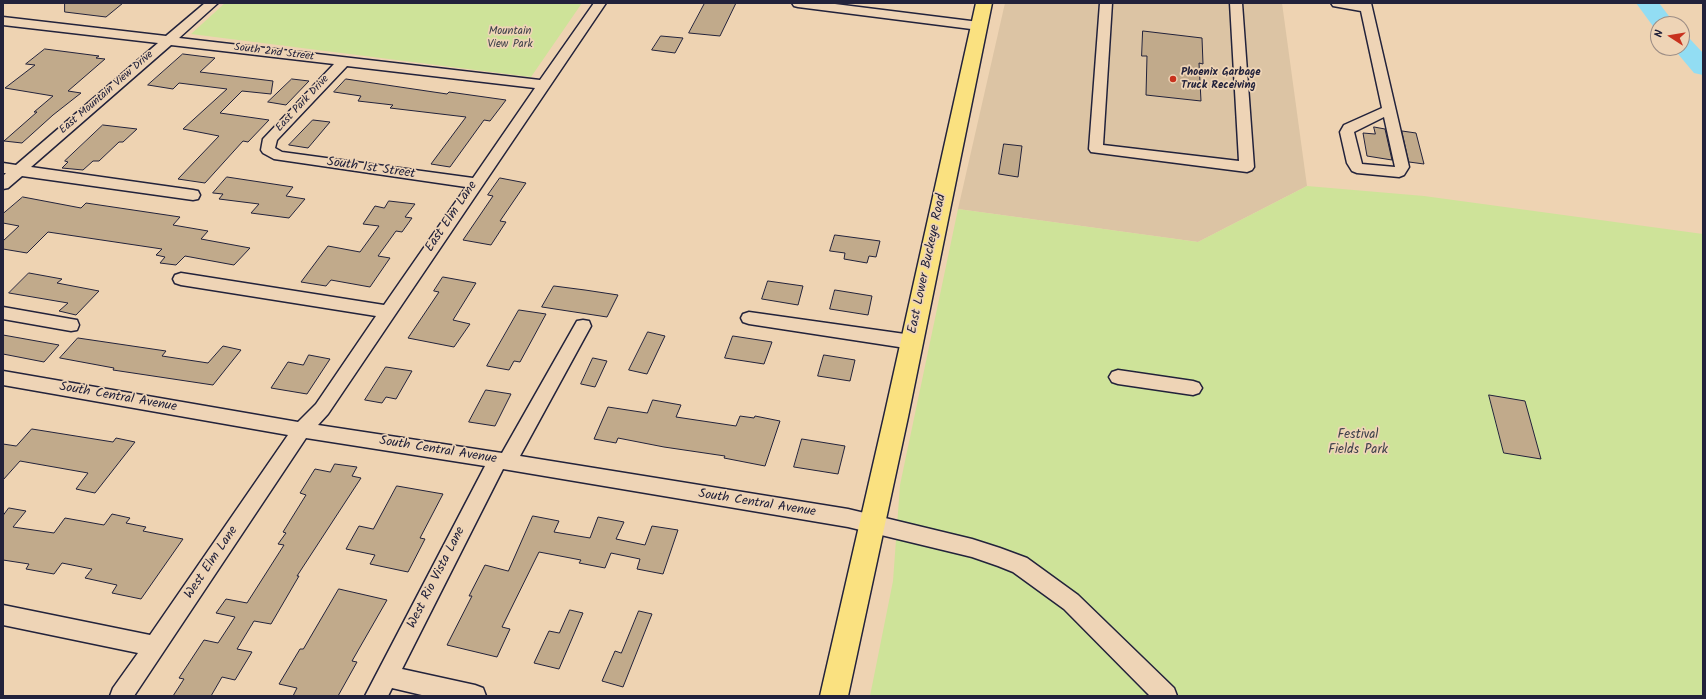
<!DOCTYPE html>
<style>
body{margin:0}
#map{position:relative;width:1706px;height:699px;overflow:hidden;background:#eed3b2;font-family:Kalam,sans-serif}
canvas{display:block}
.frame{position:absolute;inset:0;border:4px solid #22223b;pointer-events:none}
.north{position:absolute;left:1650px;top:16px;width:40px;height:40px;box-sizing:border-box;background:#eed4b6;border:1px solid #9c8d85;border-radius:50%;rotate:282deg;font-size:11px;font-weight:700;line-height:16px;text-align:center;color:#22223b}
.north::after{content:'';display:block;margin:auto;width:14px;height:18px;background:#c8321e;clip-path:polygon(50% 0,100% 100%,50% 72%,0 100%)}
</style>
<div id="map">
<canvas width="1706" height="699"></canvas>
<div class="frame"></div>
<div class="north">N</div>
</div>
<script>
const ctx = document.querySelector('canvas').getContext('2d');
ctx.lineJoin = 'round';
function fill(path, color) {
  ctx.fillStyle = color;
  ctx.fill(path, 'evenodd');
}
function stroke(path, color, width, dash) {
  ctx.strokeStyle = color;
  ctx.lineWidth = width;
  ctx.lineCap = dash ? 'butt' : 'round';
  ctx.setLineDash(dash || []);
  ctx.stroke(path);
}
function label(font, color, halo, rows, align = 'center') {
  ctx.font = font + ' Kalam,sans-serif';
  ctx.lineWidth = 3.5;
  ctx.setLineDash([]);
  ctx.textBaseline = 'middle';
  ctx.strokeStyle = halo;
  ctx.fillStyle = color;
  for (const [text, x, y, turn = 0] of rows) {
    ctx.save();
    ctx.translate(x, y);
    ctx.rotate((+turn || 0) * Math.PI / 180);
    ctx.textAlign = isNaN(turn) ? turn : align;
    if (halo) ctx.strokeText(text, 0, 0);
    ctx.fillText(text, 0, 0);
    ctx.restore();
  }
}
const built = new Path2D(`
 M1005 3H1282L1307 186 1198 242 958 209Z`);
const green = new Path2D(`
 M225 3H582L531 77 191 34Z
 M1307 186 1424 196 1703 234V696H870L893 581 900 485 958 209 1198 242Z`);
const river = new Path2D(`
 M1636 3H1659L1675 24H1658V30L1655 29Z
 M1682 37 1690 39 1703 53V75L1694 73 1673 48H1682Z`);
const building = new Path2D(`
 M65 3H123L106 17 65 12Z
 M705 3H736L720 36 689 33Z
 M1143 31 1202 38 1203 64 1199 63 1201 101 1146 95 1147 56H1142Z
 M661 36 683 38 675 53 652 50Z
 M45 49 99 56 96 58 105 59 68 91 81 93 53 115 22 143 4 141 37 112H34L53 96 5 88 35 65 26 64Z
 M183 54 215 58 200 72 273 81 271 94 242 91 220 113 269 120 248 142 243 141 205 183 178 179 219 136 183 129 227 89 179 83 173 89 148 85Z
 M292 79 309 81 286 105 268 102Z
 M346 79 447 94 449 92 506 100 490 121 484 120 450 167 431 164 466 117 390 108 393 105 358 101 361 96 334 92Z
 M313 120 330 122 308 148 289 145Z
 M103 125 137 129 123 142H119L99 161H93L83 170 62 168 68 162 65 161Z
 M1374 127 1385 129 1392 160 1367 156 1363 133 1375 134Z
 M1402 131 1416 133 1424 164 1409 162Z
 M1004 144 1022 146 1018 177 999 174Z
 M227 177 293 187 286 196 305 199 289 218 251 213 259 204 219 199 223 194 213 193Z
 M500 178 526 183 500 221 506 222 491 245 463 240 493 196 488 195Z
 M23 197 81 208 86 203 180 217 173 225 208 231 201 239 250 248 234 265 185 256 176 265 160 263 165 257 156 255 162 249 48 232 27 253 3 249V241L19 226 3 223V214Z
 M389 201 415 204 405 217 412 218 402 232 396 231 378 256 390 258 370 287 331 280 326 286 301 282 328 246 360 252 379 226 363 224 375 206 384 208Z
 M835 235 880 241 876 257 869 256 867 263 844 259 845 253 830 251Z
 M29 273 62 279 57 283 99 291 76 315 59 311 68 303 9 293Z
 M443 277 476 283 453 320 470 324 454 347 408 338 439 292 434 291Z
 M768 281 803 286 798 305 762 299Z
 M554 286 585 290 618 295 607 317 542 307Z
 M835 290 872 296 868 315 830 309Z
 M519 310 546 314 520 362 514 361 509 370 487 366Z
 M648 332 665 336 647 374 629 370Z
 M3 335 59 345 44 362 3 354Z
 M733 336 772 342 764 364 725 358Z
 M78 338 166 351 162 356 208 363 223 346 241 350 213 385 113 370 114 368 60 358Z
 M309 355 330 359 307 394 271 388 288 362 303 365Z
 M824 355 855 360 850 381 818 376Z
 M593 358 607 361 595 387 581 384Z
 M386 367 412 371 396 399 386 397 382 403 365 400Z
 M486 390 511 394 495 426 469 422Z
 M1489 395 1525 401 1541 459 1504 453Z
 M653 400 681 405 676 417 736 426 740 416 754 418 755 416 780 421 765 466 724 458 725 456 664 447 618 438 616 443 594 439 608 407 647 413Z
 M32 429 113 442 116 438 135 442 95 493 76 489 88 473 20 461 3 480V444L16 446Z
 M802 439 845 446 838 474 794 467Z
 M335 464 357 467 352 476 361 478 297 576H299L271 624 254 621 237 649 252 652 235 680 222 677 211 696H173L184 679 179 678 204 640 218 643 235 617 216 613 226 599 247 603 284 545 278 544 286 533 283 532 306 495 300 493 315 469 330 472Z
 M397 486 443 494 420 538 425 539 408 572 370 564 375 555 346 549 359 526 373 529Z
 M9 508 26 511 13 527 54 533 65 518 104 525 112 514 130 518 126 523 146 527 143 531 183 539 141 599 112 593 117 585 85 578 92 569 62 563 54 574 26 569 29 564 3 560V516Z
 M533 516 559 521 554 532 590 538 598 517 624 522 616 539 645 545 652 526 678 530 663 574 637 569 640 559 611 553 605 568 579 563 581 560 539 552 502 627 510 629 497 657 447 645 472 596H469L485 565 508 571Z
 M339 589 387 600 352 661 357 662 338 696H293L297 688 279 684 300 649H303Z
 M570 610 583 613 559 669 534 663 549 631 559 633Z
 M639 611 652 614 623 687 602 681 615 651 621 653Z`);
const minor = new Path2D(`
 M205 3H218L179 38 540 80 594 3H606L328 414 318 425 502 453 577 321 583 320 589 321 591 326 520 456 848 509 972 539 1000 548 1027 558 1078 595 1174 688 1177 696H1150L1064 609 1013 572 998 566 972 557 848 527 503 469 402 669 475 685 483 688 486 696H426L392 688 388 696H365L485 466 306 438 134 696H110L113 688 138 653 3 625V605L150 635 288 435 3 385V371L298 422 316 404 376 316 181 285 175 283 173 279 175 275 181 273 384 305 466 187 274 159 263 153 261 150 263 139 334 64 171 45 31 167 193 190 198 191 200 195 198 199 193 200 22 176 8 188 3 189V176L6 173H3V163L16 165 158 43 3 25V17L166 36ZM347 66 535 88 473 178 282 152 275 148 277 140Z
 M792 3H827L979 22 983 23 985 26 983 29 979 30 798 7 794 6Z
 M1100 3H1112L1103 145 1239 161 1230 3H1242L1254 167 1252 170 1247 172 1091 152 1089 149Z
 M1331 3H1371L1409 167 1404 175 1399 177 1357 173 1352 171 1347 163 1340 132 1344 125 1382 108 1361 11 1333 6ZM1384 117 1395 167 1362 164 1354 132Z
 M3 307 71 319 77 320 79 325 77 330 71 331 3 319Z
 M749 312 912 335 918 337 920 342 918 347 912 349 749 324 743 322 741 318 743 314Z
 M1118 370 1193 381 1199 383 1202 388 1199 393 1193 395 1118 384 1112 382 1109 377 1112 372Z`);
const major = new Path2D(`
 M976 3H992L908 417 848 696H820L884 417Z`);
const markers = [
 [1173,79,4,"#c8321e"]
];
const farParknames = [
 ["Mountain",510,32],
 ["View Park",510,45]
];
const farStreetnames = [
 ["South 2nd Street",274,53,7],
 ["East Mountain View Drive",107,93,-41],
 ["East Park Drive",303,104,-47]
];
const farPoinames = [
 ["Phoenix Garbage",1181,73],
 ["Truck Receiving",1181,86]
];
const streetNames = [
 ["South 1st Street",371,169,8],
 ["East Elm Lane",452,217,-56],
 ["East Lower Buckeye Road",928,264,-78],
 ["South Central Avenue",118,398,10],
 ["South Central Avenue",438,451,9],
 ["South Central Avenue",757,504,9],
 ["West Elm Lane",212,563,-56],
 ["West Rio Vista Lane",437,578,-63]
];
const parkNames = [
 ["Festival",1358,436],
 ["Fields Park",1358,451]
];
fill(built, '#dcc4a4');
fill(green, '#cee399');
fill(river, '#92ddf3');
fill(building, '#c1aa8b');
stroke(building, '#22223b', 1);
stroke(minor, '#22223b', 3);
stroke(major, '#22223b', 3);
fill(minor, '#eed4b6');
fill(major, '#fae180');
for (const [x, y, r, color] of markers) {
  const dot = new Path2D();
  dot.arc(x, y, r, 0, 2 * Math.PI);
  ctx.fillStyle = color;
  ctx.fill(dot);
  stroke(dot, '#eed4b6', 1.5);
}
label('11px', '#3c3f49', '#eed4b6', farParknames);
label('11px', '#22223b', '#eed4b6', farStreetnames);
label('bold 11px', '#22223b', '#eed4b6', farPoinames, 'left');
label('13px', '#22223b', '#eed4b6', streetNames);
label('13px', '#3c3f49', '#eed4b6', parkNames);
</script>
